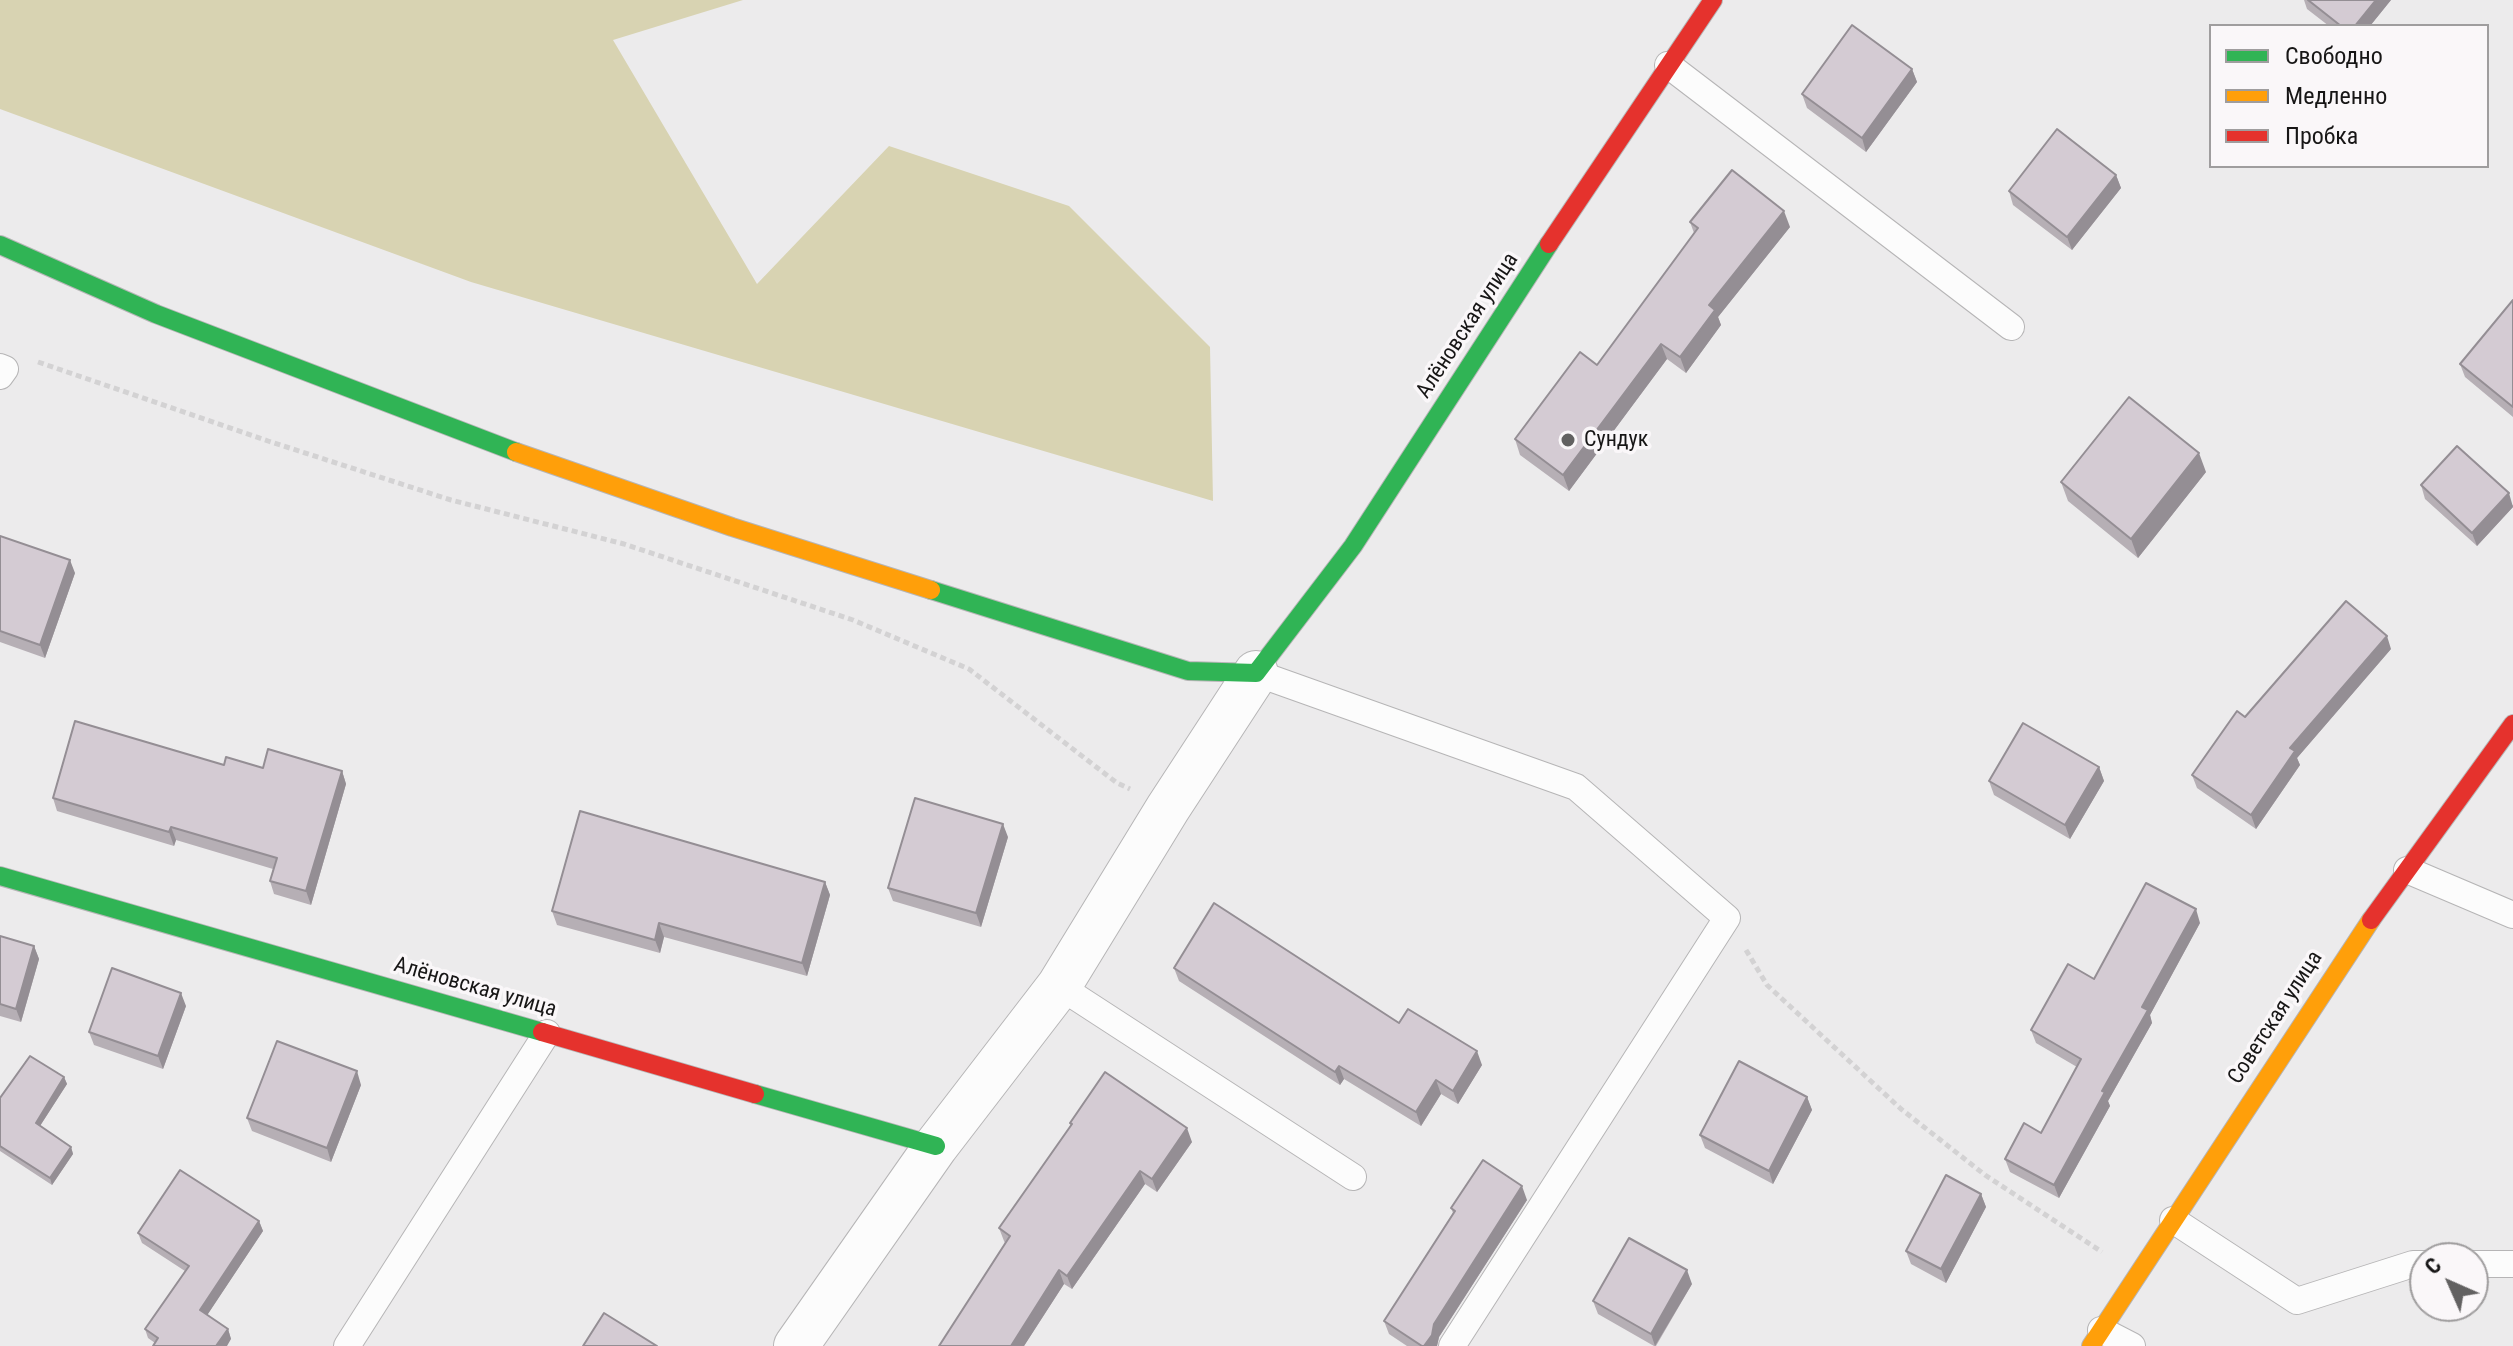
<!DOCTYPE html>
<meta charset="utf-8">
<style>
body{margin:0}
#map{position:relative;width:2513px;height:1346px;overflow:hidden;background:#ecebec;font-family:"Roboto Condensed",sans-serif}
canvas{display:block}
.legend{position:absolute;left:2209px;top:24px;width:280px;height:144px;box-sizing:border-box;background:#faf7f9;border:2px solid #9f9d9e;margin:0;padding:10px 14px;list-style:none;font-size:24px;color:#171616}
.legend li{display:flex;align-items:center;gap:16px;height:40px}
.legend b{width:40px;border:2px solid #9f9d9e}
.north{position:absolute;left:2409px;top:1242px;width:80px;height:80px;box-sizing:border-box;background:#faf7f9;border:2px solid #9f9d9e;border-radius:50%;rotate:315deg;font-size:22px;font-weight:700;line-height:32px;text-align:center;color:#171616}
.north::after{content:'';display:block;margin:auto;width:28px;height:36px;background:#626161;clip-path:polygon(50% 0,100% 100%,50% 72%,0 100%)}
</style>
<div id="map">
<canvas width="2513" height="1346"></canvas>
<ul class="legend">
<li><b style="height:10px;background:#30b455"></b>Свободно</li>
<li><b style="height:10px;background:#ff9f0a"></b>Медленно</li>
<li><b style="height:10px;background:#e5322d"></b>Пробка</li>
</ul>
<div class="north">С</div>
</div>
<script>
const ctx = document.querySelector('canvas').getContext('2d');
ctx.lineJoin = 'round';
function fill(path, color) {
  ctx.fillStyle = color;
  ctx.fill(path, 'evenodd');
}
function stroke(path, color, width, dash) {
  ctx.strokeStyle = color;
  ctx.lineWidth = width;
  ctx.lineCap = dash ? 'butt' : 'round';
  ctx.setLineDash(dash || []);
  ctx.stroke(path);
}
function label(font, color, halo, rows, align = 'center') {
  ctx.font = font + ' "Roboto Condensed",sans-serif';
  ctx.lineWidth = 7;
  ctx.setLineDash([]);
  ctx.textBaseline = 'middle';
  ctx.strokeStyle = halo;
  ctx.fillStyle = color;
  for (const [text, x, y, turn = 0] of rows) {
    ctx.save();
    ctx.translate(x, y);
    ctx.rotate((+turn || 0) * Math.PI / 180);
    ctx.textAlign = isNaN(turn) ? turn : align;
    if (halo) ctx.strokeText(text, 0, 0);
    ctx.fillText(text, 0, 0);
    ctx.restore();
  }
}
const forest = new Path2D(`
 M0 0H743L613 40 757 284 889 146 1069 206 1210 347 1213 501 471 282 0 109Z`);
const path = new Path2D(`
 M38 362 268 441 451 500 624 544 853 620 969 669 1117 783 1130 789
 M1746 950 1767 985 1901 1109 1985 1175 2102 1252`);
const lane = new Path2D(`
 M1668 65 2011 327
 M0 367 5 369 0 376
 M1256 673 1576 787 1727 918 1452 1346
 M2407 870 2513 915
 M1059 986 1353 1177
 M2173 1220 2297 1301 2413 1264H2425
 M2473 1264H2513
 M2101 1330 2132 1346
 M347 1346 547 1033`);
const street = new Path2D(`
 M796 1346 936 1146 1059 986 1168 808 1256 673`);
const fast = new Path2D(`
 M0 245 156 314 516 452
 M931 590 1188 671 1256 673 1353 546 1549 244
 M0 876 542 1032
 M755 1094 936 1146`);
const slow = new Path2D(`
 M516 452 732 527 931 590
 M2091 1346 2371 920`);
const jam = new Path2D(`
 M1549 244 1713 0
 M2371 920 2513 724
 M542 1032 755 1094`);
const wall = new Path2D(`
 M2304 0H2391L2370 26H2329L2307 9Z
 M1912 69 1917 82 1866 152 1807 108 1802 94Z
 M2116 175 2121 188 2072 250 2013 205 2009 191Z
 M1690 222 1790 227 1718 317 1721 325 1686 373 1667 359 1569 491 1520 455 1515 439 1597 365 1694 233Z
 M2513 300V417L2465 377 2460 364Z
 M2206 472 2138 558 2068 501 2061 482Z
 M2421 485 2513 505V507L2477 546 2425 499Z
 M0 536 75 573 45 658 0 642Z
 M2391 649 2297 758 2300 765 2256 829 2197 788 2192 775 2245 717Z
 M224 765 263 768 342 771 346 784 311 905 274 894 270 881 273 869 176 840 174 846 57 811 53 798Z
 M2099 767 2104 781 2070 839 1994 795 1989 781Z
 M1008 837 981 927 893 901 888 888Z
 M825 882 830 895 807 976 664 937 660 953 557 925 552 911Z
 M2200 923 2150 1015 2152 1023 2108 1101 2110 1106 2059 1198 2010 1172 2005 1159 2041 1133 2077 1067 2036 1043 2031 1030 2094 979Z
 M0 936 34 946 39 959 21 1022 0 1016Z
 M1174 968 1399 1023 1482 1065 1458 1104 1441 1094 1421 1126 1344 1079 1340 1085 1179 981Z
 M186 1006 163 1069 94 1045 89 1032Z
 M64 1077 67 1084 40 1126 71 1147 73 1154 52 1185 0 1151V1098Z
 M361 1085 331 1162 252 1131 247 1118Z
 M1807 1097 1812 1110 1773 1184 1705 1148 1700 1135Z
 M1070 1123 1192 1142 1157 1192 1145 1184 1072 1289 1064 1284 1024 1346H939L1005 1243 1004 1241 999 1228 1071 1126Z
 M1981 1194 1986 1207 1946 1283 1911 1264 1906 1251Z
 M1527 1200 1439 1337 1437 1346H1407L1389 1334 1384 1321 1453 1213 1451 1208Z
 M259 1221 263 1231 207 1315 228 1329 231 1339 155 1343 148 1338 145 1329 185 1271 142 1243 138 1233Z
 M1692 1284 1656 1346H1654L1598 1314 1593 1301Z`);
const shadedWall = new Path2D(`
 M2376 0H2391L2370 26H2355Z
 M1912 69 1917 82 1866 152 1862 138Z
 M2116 175 2121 188 2072 250 2067 237Z
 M1784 211 1790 227 1718 317 1721 325 1686 373 1680 357 1709 305Z
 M1661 344 1667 359 1569 491 1563 475Z
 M2199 453 2206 472 2138 558 2131 539Z
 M2509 493 2513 507 2477 546 2472 533Z
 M70 560 75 573 45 658 40 645Z
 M2387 636 2391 649 2297 758 2300 765 2256 829 2251 815 2290 748Z
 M2099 767 2104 781 2070 839 2065 825Z
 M342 771 346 784 311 905 306 891Z
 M1003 824 1008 837 981 927 976 913Z
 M171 827 176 840 174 846 169 832Z
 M825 882 830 895 807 976 802 963Z
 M2196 909 2200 923 2150 1015 2152 1023 2108 1101 2110 1106 2059 1198 2054 1185 2142 1007Z
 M659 923 664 937 660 953 655 940Z
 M34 946 39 959 21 1022 16 1009Z
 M181 993 186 1006 163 1069 158 1056Z
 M1477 1051 1482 1065 1458 1104 1453 1091Z
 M1339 1066 1344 1079 1340 1085 1335 1072Z
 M357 1071 361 1085 331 1162 327 1148Z
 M64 1077 67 1084 38 1129 36 1123Z
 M1436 1080 1441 1094 1421 1126 1416 1112Z
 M1807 1097 1812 1110 1773 1184 1769 1171Z
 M1187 1128 1192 1142 1157 1192 1152 1179Z
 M71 1147 73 1154 52 1185 50 1178Z
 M1140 1171 1145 1184 1072 1289 1067 1276Z
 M1522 1186 1527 1200 1439 1337 1437 1346H1424L1434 1324Z
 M1981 1194 1986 1207 1946 1283 1941 1269Z
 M259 1221 263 1231 204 1320 200 1310Z
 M1059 1270 1064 1284 1024 1346H1011Z
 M1687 1270 1692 1284 1655 1346 1651 1334Z
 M228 1329 231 1339 227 1346H216Z`);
const building = new Path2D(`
 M2308 0H2376L2355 26H2341Z
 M1852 25 1912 69 1862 138 1802 94Z
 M2057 129 2116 175 2067 237 2009 191Z
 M1732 170 1784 211 1709 305 1715 310 1680 357 1661 344 1563 475 1515 439 1580 352 1597 365 1698 228 1690 222Z
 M2513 300V407L2460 364Z
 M2129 397 2199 453 2131 539 2061 482Z
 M2457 446 2509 493 2472 533 2421 485Z
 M0 536 70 560 40 645 0 631Z
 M2346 601 2387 636 2290 748 2295 751 2251 815 2192 775 2237 711 2245 717Z
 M75 721 224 765 226 757 263 768 268 749 342 771 306 891 270 881 277 858 171 827 169 832 53 798Z
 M2023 723 2099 767 2065 825 1989 781Z
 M915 798 1003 824 976 913 888 888Z
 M580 811 825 882 802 963 659 923 655 940 552 911Z
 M2146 883 2196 909 2142 1007 2148 1010 2102 1091 2105 1092 2054 1185 2005 1159 2024 1123 2041 1133 2081 1059 2031 1030 2068 964 2094 979Z
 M1214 903 1399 1023 1408 1009 1477 1051 1453 1091 1436 1080 1416 1112 1339 1066 1335 1072 1174 968Z
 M0 936 34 946 16 1009 0 1004Z
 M112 968 181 993 158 1056 89 1032Z
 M277 1041 357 1071 327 1148 247 1118Z
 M30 1056 64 1077 36 1123 71 1147 50 1178 0 1146V1098Z
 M1739 1061 1807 1097 1769 1171 1700 1135Z
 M1105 1072 1187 1128 1152 1179 1140 1171 1067 1276 1059 1270 1011 1346H939L1010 1236 999 1228 1072 1124 1070 1123Z
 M1483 1160 1522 1186 1434 1324 1432 1335 1424 1346H1422L1384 1321 1455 1211 1451 1208Z
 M180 1170 259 1221 200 1310 228 1329 216 1346H153L158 1338 145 1329 189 1266 138 1233Z
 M1946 1175 1981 1194 1941 1269 1906 1251Z
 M1629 1238 1687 1270 1651 1334 1593 1301Z
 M604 1313 657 1346H583Z`);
const markers = [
 [1568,440,8,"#626161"]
];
const streetNames = [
 ["Алёновская улица",1468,326,-57],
 ["Алёновская улица",475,988,16],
 ["Советская улица",2276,1018,-57]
];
const poiNames = [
 ["Сундук",1584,440]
];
fill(forest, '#d8d3b2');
stroke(lane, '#b6b5b6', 28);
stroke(street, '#b6b5b6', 46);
stroke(fast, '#b6b5b6', 20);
stroke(slow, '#b6b5b6', 20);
stroke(jam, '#b6b5b6', 20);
stroke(path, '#d3d2d3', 5, [6, 4]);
stroke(lane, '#fcfcfc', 26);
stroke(street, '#fcfcfc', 44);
stroke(fast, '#30b455', 18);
stroke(slow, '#ff9f0a', 18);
stroke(jam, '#e5322d', 18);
fill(wall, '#b6afb5');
fill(shadedWall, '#948e94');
fill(building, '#d4cbd3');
stroke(building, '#948e94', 2);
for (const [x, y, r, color] of markers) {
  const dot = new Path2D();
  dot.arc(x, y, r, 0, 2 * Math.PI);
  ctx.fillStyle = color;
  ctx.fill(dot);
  stroke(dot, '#faf7f9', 3);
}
label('22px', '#171616', '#faf7f9', streetNames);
label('22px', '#171616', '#faf7f9', poiNames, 'left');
</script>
